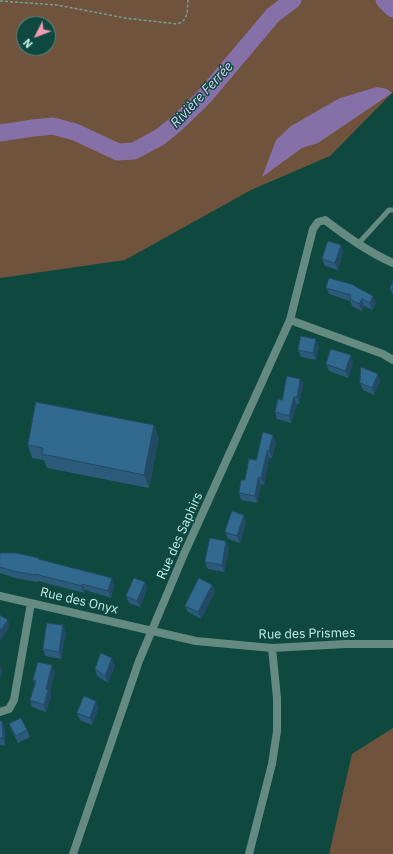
<!DOCTYPE html>
<meta charset="utf-8">
<style>
body{margin:0}
#map{position:relative;width:393px;height:854px;overflow:hidden;background:#0f483f;font-family:"IBM Plex Sans",sans-serif}
canvas{display:block}
.north{position:absolute;left:16px;top:16px;width:40px;height:40px;box-sizing:border-box;background:#0f483f;border:1px solid #578b82;border-radius:50%;rotate:228deg;font-size:11px;font-weight:700;line-height:16px;text-align:center;color:#c2f0e6}
.north::after{content:'';display:block;margin:auto;width:14px;height:18px;background:#f19ab3;clip-path:polygon(50% 0,100% 100%,50% 72%,0 100%)}
</style>
<div id="map">
<canvas width="393" height="854"></canvas>
<div class="north">N</div>
</div>
<script>
const ctx = document.querySelector('canvas').getContext('2d');
ctx.lineJoin = 'round';
function fill(path, color) {
  ctx.fillStyle = color;
  ctx.fill(path, 'evenodd');
}
function stroke(path, color, width, dash) {
  ctx.strokeStyle = color;
  ctx.lineWidth = width;
  ctx.lineCap = dash ? 'butt' : 'round';
  ctx.setLineDash(dash || []);
  ctx.stroke(path);
}
function label(font, color, halo, rows, align = 'center') {
  ctx.font = font + ' "IBM Plex Sans",sans-serif';
  ctx.lineWidth = 3;
  ctx.setLineDash([]);
  ctx.textBaseline = 'middle';
  ctx.strokeStyle = halo;
  ctx.fillStyle = color;
  for (const [text, x, y, turn = 0] of rows) {
    ctx.save();
    ctx.translate(x, y);
    ctx.rotate((+turn || 0) * Math.PI / 180);
    ctx.textAlign = isNaN(turn) ? turn : align;
    if (halo) ctx.strokeText(text, 0, 0);
    ctx.fillText(text, 0, 0);
    ctx.restore();
  }
}
const green = new Path2D(`
 M0 0H393V92L330 156 251 190 125 260 0 278ZM24 24H48V48H24Z
 M393 728V854H329L352 754Z`);
const water = new Path2D(`
 M377 87 387 89 392 93 318 143 302 148 262 177 276 140 291 126 340 98Z`);
const river = new Path2D(`
 M384 0 393 9
 M0 133 33 128 53 126 75 132 118 152 134 151 160 137 176 124 203 98 273 15 293 0`);
const path = new Path2D(`
 M0 1 57 5 125 18 177 24C189 21 187 10 188 0`);
const service = new Path2D(`
 M357 245 389 210H393`);
const minor = new Path2D(`
 M290 320 313 229 318 222 325 220C347 237 368 252 393 263
 M0 596 196 641 272 648 346 644H393
 M0 712 9 709 14 700 31 603
 M249 854 272 764 277 731V698L272 648`);
const tertiary = new Path2D(`
 M73 854 139 661 184 554 290 320 383 354 393 360`);
const wall = new Path2D(`
 M341 245 343 252 338 270 325 266 322 259Z
 M393 280V295L390 289Z
 M326 288 376 303 372 310 364 306 362 311 352 306 350 301 329 294Z
 M319 346 316 360 301 357 298 350Z
 M353 362 348 378 329 371 326 364Z
 M300 379 303 385 299 404H297L291 423 277 419 275 412 282 400Z
 M380 381 374 395 363 390 360 383Z
 M159 438 149 488 47 468 44 460 32 458 28 445Z
 M276 442 272 458H269L264 485 261 484 257 503 241 500 239 493 245 480 256 460Z
 M244 515 246 522 240 543 228 539 225 532Z
 M229 548 224 572 208 569 205 562Z
 M0 553 39 558V560L112 578 114 584 111 598 85 590 84 593 38 581 37 582 15 578 0 573Z
 M145 582 147 589 140 607 129 603 126 596Z
 M212 585 215 592 201 619 188 612 185 606Z
 M66 632 61 659 45 656 43 649Z
 M115 665 108 683 97 676 95 669Z
 M55 672 50 693 51 697 46 712 32 707 30 700 35 685 33 680Z
 M99 708 92 725 80 720 77 713Z
 M0 721 5 728V745H0Z
 M9 724 27 730 30 737 18 743 12 731Z`);
const shadedWall = new Path2D(`
 M341 245 343 252 338 270 335 263Z
 M373 296 376 303 372 310 370 303Z
 M362 299 364 306 362 311 359 304Z
 M316 339 319 346 316 360 313 353Z
 M351 355 353 362 348 378 345 371Z
 M378 374 380 381 374 395 372 388Z
 M300 379 303 385 299 404 297 397Z
 M294 397 297 404 291 423 289 416Z
 M154 425 159 438 149 488 144 475Z
 M273 435 276 442 272 458 269 451Z
 M267 451 269 458 264 485 261 478Z
 M258 478 261 484 257 503 255 496Z
 M244 515 246 522 240 543 237 536Z
 M226 541 229 548 224 572 222 565Z
 M112 578 114 584 111 598 108 591Z
 M145 582 147 589 140 607 137 601Z
 M82 584 85 590 84 593 82 586Z
 M212 585 215 592 201 619 198 612Z
 M8 620 10 627 0 641V631Z
 M63 625 66 632 61 659 59 652Z
 M112 658 115 665 108 683 105 676Z
 M0 665 3 672 0 678Z
 M52 665 55 672 50 693 51 697 46 712 44 705 46 689Z
 M96 701 99 708 92 725 90 718Z
 M2 721 5 728V745L3 738Z`);
const building = new Path2D(`
 M328 241 341 245 335 263 322 259Z
 M329 278 351 284 373 296 370 303 362 299 359 304 350 299 351 295 326 288Z
 M393 280V289H390Z
 M301 336 316 339 313 353 298 350Z
 M331 349 351 355 345 371 326 364Z
 M361 367 378 374 372 388 360 383Z
 M287 376 300 379 297 397H294L289 416 275 412 278 399 282 400Z
 M36 402 154 425 144 475 42 454 43 448 28 445Z
 M263 432 273 435 269 451H267L261 478H258L255 496 239 493 241 480H245L249 459 256 460Z
 M232 511 244 515 237 536 225 532Z
 M210 538 226 541 222 565 205 562Z
 M0 553H16L39 558 38 559 112 578 108 591 82 584V586L35 574V575L13 571 0 567Z
 M134 578 145 582 137 601 126 596Z
 M199 578 212 585 198 612 185 606Z
 M0 615 8 620 0 631Z
 M47 623 63 625 59 652 43 649Z
 M101 653 112 658 105 676 95 669Z
 M38 662 52 665 46 689 48 690 44 705 30 700 36 681 33 680Z
 M84 696 96 701 90 718 77 713Z
 M21 718 27 730 16 736 9 724Z
 M0 721H2L3 738H0Z`);
const streetNames = [
 ["Rue des Saphirs",180,536,-66],
 ["Rue des Onyx",79,601,13],
 ["Rue des Prismes",307,634,-1]
];
const waterNames = [
 ["Rivière Ferrée",202,95,-47]
];
fill(green, '#70533c');
fill(water, '#8571a7');
stroke(river, '#8571a7', 17);
stroke(path, '#6ea197', 1.5, [3, 2]);
stroke(service, '#648a82', 5);
stroke(minor, '#648a82', 8);
stroke(tertiary, '#648a82', 8);
fill(wall, '#2b5a7b');
fill(shadedWall, '#234a64');
fill(building, '#32698f');
stroke(building, '#234a64', 1);
label('13px', '#c2f0e6', '#0f483f', streetNames);
label('italic 14px', '#dfceff', '#0f483f', waterNames);
</script>
